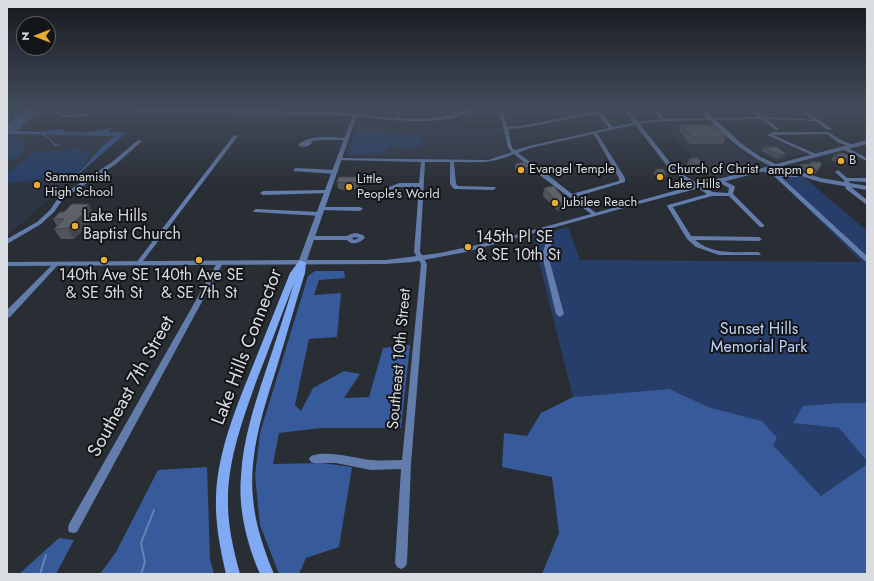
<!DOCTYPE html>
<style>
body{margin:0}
#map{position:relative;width:874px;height:581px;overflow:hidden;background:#292d34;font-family:Jost,sans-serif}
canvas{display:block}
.frame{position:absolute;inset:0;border:8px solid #d9dce0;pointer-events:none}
.north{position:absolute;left:16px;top:16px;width:40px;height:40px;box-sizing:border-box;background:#131518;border:1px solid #626568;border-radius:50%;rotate:270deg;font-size:11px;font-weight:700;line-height:16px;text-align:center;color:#d9dce0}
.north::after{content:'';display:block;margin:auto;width:14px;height:18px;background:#e5ad36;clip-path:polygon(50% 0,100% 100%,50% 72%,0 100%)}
</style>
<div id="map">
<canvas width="874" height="581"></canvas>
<div class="frame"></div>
<div class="north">N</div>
</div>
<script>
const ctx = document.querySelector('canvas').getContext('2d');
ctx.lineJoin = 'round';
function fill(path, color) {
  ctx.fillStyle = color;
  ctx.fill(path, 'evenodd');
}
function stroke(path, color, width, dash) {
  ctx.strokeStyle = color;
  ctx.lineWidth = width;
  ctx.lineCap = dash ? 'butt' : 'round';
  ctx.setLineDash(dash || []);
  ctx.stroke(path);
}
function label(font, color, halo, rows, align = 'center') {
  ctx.font = font + ' Jost,sans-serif';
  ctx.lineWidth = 4;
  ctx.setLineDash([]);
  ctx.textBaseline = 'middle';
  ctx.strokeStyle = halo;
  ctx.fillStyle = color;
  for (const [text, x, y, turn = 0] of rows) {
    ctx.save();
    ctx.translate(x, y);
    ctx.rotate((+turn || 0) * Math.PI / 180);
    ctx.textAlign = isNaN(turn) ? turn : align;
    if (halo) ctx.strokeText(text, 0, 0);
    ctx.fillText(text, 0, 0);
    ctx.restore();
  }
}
const built = new Path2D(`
 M354 127 501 128 507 152 500 156 486 159 345 157Z
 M669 130H718L747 156 763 164 710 178Z
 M127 132 7 236V133Z
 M769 138 805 153 777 161 773 160 743 144Z`);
const green = new Path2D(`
 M356 131H391L386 154 348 155Z
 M392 134C402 134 417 132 423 142L422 147H389Z
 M7 136 22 140 25 146C22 155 16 160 7 160Z
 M78 149 88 152 89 156 77 174 7 183V175L30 153Z
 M783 171 805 178 867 231V403H842L794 423 839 428 867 461V464L821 496 773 445 762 421 711 408 669 389 573 397 533 237 568 227 580 260 862 262 775 177 769 174Z`);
const forest = new Path2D(`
 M22 109 50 111C37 115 26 119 19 131L36 132 61 129 67 132H90L112 128 108 132H127L73 179 101 148 114 136 7 134V123L22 113 20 111Z
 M315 271H344L345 278 319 280 314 295 341 293 337 337 309 339 295 405 301 411 313 388 344 371 360 374 344 398 369 397 383 348 410 345 401 428H321L279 433 273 464 321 463 352 467 339 547 306 558 299 574H279L260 525 255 475 260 433 308 276Z
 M669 389 711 408 762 421 777 438 773 445 821 496 867 464V574H542L559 533 552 477 502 467 504 433 527 436 541 413 573 397Z
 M842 403H867V461L839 428 793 423 803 406Z
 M207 467 210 559 214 574H100L116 552 158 470Z
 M59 538 74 540 56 574H19Z`);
const streamFar1 = new Path2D(`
 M7 128 42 111
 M7 131 11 133C31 133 42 128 55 145H59`);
const stream = new Path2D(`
 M40 574 46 555
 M141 574 145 562 141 543 154 510`);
const minor = new Path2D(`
 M46 109H57L64 115 88 114 90 115 88 116 63 117 54 111Z
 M397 109H401L399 118C415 119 431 119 447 116 456 114 466 109 475 109 445 129 387 119 353 116 339 115 325 115 311 115 251 113 192 112 132 112L130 111 132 110C204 110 278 109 349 113 365 115 380 116 395 118Z
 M490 109H516L503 110 507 127 521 126 596 111 594 109H598L613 127 643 121 661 119 651 109H656L665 119 758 117 748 109H753L763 117 812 119 798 109H803L832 129 828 130 815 121 766 119 778 128V130H776L761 119 664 121 643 123 597 133 625 178V182L575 197 596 213 597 214 594 216 537 173 514 154C491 164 479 162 454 162L456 184 458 186 495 187 496 188 493 190 454 189 450 184V162H425L420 252 427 264 411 464 407 563 405 567 401 569 397 567 395 563 401 469 371 470 336 463H314L311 462 309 459 311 456C327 450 353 458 370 460 380 461 391 460 402 460L421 264 414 252 419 187H399L390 190 387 188 399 183H419L421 162 339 160 337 159 339 158 488 160 512 152 508 148 499 110ZM597 114 609 128 529 146 515 150 512 148 508 129 521 128ZM593 134 595 136 619 178V181L572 194 544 172 567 167V165L541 170 518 153 530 148Z
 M7 117H9L11 118 7 120Z
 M774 132H828L843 141 855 146 853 147 839 143 827 134 773 135 818 155V157H816L767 135Z
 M234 135 238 136 140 265H136L135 264 136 263Z
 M328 137 346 138 348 139 346 140H322L311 141 312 143C309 147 302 148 298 145 306 137 318 137 328 137Z
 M138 140 142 141 116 164 63 199 54 212 41 224 7 244V239L37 222 50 210 59 197 112 162Z
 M842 147H846L867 158V161L842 149Z
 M296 168 335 170 338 172 335 174 294 171 293 170Z
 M764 168 777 173H795L796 172H800V175L797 177H781L867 256V262L865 261 774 176 762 171V169Z
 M838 170 847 178H867V182L849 181 851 187 867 200V205L846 189 844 180 835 172Z
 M719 178 734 186 735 187 733 194 764 225V227H760L729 196H712L673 207 691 236 759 237 762 239 759 241 695 240C712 255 737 252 758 252L761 254 760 255H719L696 247 687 239 667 206 668 205 707 194 696 187 695 186 698 184 713 192 728 193 729 188 717 181 716 180Z
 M327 190 330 192 329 193 263 195 260 193 263 191Z
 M322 207H360L363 209 360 211 320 210 319 209Z
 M256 209 320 212 323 214 320 216 254 212 253 211Z
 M544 228 546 229 553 239 548 255 564 314 560 317 556 314 542 255 547 239 541 230Z
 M356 233 363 235 365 238C360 243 352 246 347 240H311L308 238 311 236H347L351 234ZM355 237 359 238 354 240 352 238Z
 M220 261 223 263 77 532 73 533 69 532 68 528 69 524 217 263Z
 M56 262 59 264 58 265 10 317 7 318V310L54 263Z`);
const tertiary = new Path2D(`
 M355 109H359L307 260H386L440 253 490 242 692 186 668 167 623 109H628L672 165 682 174 698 184 770 166C742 152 720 132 699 109H704L742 144 761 157 776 164 867 140V144L782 166 821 178 867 186V190L820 182 776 168 631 206 466 252 413 262 386 264 7 266V262L299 260Z`);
const secondary = new Path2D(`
 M299 261H302L306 263 305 273C295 305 286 337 276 370 263 411 249 453 253 498 255 524 264 550 274 574H260C247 544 238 509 241 476 243 440 254 406 265 373 275 343 285 313 294 283 281 316 269 349 256 382 243 419 229 457 228 496 227 523 233 548 240 574H226C220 548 215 523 216 496 218 450 237 405 254 363 266 333 278 303 290 273Z`);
const wall = new Path2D(`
 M681 124 726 137 723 144H690L679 131Z
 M763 147 786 154 784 157 778 159 761 151Z
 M834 155 850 161 840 164 831 160Z
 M689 159 704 164 701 171 692 172 686 166Z
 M810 162 822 164 820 168 815 174 799 169 801 164H809Z
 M515 164 529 172 520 174 515 169Z
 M656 169 667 174 665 179H657L654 173Z
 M358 177 359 185 358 189H350V191L338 189 337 182Z
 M544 188 566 209 558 211 543 196Z
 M64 212 94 214 90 219 91 222 74 239H61L54 229 57 226 53 219Z`);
const shadedWall = new Path2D(`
 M786 154 784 157 778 159 780 155Z
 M852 157 850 161 840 164 843 159Z
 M530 167 529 172 520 174 521 169Z
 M358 177 359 185 358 189 357 182Z
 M567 202 566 209 558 211 559 203Z
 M89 204 94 214 90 219 91 222 74 239 68 228 81 212Z`);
const building = new Path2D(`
 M681 124 713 125 726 137H693Z
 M763 147H777L786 154 780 155Z
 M843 153 852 157 843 159 834 155Z
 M697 158 704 164H695L689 159Z
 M524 162 530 167 521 169 515 164Z
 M810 162H820L822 164 817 170 801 166V164H812Z
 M656 169H663L667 174H659Z
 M339 177H358L357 182H349V183L337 182Z
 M554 186 567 202 559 203 544 188Z
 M72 204H89L81 212H85L68 228 54 229 64 219H53L60 212H64Z`);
const markers = [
 [841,161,4,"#e5ad36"],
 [521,170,4,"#e5ad36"],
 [810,171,4,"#e5ad36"],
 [660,177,4,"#e5ad36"],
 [37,185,4,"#e5ad36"],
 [349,187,4,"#e5ad36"],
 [555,203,4,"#e5ad36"],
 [75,226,4,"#e5ad36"],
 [468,247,4,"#e5ad36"],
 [104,260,4,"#e5ad36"],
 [199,260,4,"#e5ad36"]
];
const farPoinames = [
 ["B",849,161],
 ["Evangel Temple",529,170],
 ["Church of Christ",668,170],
 ["Lake Hills",668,185],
 ["ampm",802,171,"right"],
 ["Sammamish",45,178],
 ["High School",45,193],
 ["Little",357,180],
 ["People's World",357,195],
 ["Jubilee Reach",563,203]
];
const poiNames = [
 ["Lake Hills",83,217],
 ["Baptist Church",83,235],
 ["145th Pl SE",476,238],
 ["& SE 10th St",476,256],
 ["140th Ave SE",104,276,"center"],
 ["& SE 5th St",104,294,"center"],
 ["140th Ave SE",199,276,"center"],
 ["& SE 7th St",199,294,"center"]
];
const parkNames = [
 ["Sunset Hills",759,330],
 ["Memorial Park",759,348]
];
const streetNames = [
 ["Southeast 10th Street",400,359,-85]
];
const nearStreetnames = [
 ["Lake Hills Connector",248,347,-69],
 ["Southeast 7th Street",132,387,-61]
];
fill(built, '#2e3542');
fill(green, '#263e69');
fill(forest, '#375a9b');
stroke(streamFar1, '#6a83b2', 1);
stroke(stream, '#6a83b2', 2);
fill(minor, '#627cab');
fill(tertiary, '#627cab');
fill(secondary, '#7fa9f3');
fill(wall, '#50545a');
fill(shadedWall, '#41454a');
fill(building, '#5d6269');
stroke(building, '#41454a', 1);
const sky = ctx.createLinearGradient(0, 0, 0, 191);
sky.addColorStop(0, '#17191d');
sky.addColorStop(0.57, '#434c5c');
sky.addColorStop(1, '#434c5c00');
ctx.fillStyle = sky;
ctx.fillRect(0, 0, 874, 191);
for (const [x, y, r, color] of markers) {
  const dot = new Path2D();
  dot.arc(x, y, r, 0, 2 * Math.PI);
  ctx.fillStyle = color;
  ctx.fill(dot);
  stroke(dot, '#131518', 1.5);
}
label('13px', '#d9dce0', '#131518', farPoinames, 'left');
label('16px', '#d9dce0', '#131518', poiNames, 'left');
label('16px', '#bdd3f9', '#131518', parkNames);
label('16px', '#d9dce0', '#131518', streetNames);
label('19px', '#d9dce0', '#131518', nearStreetnames);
</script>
